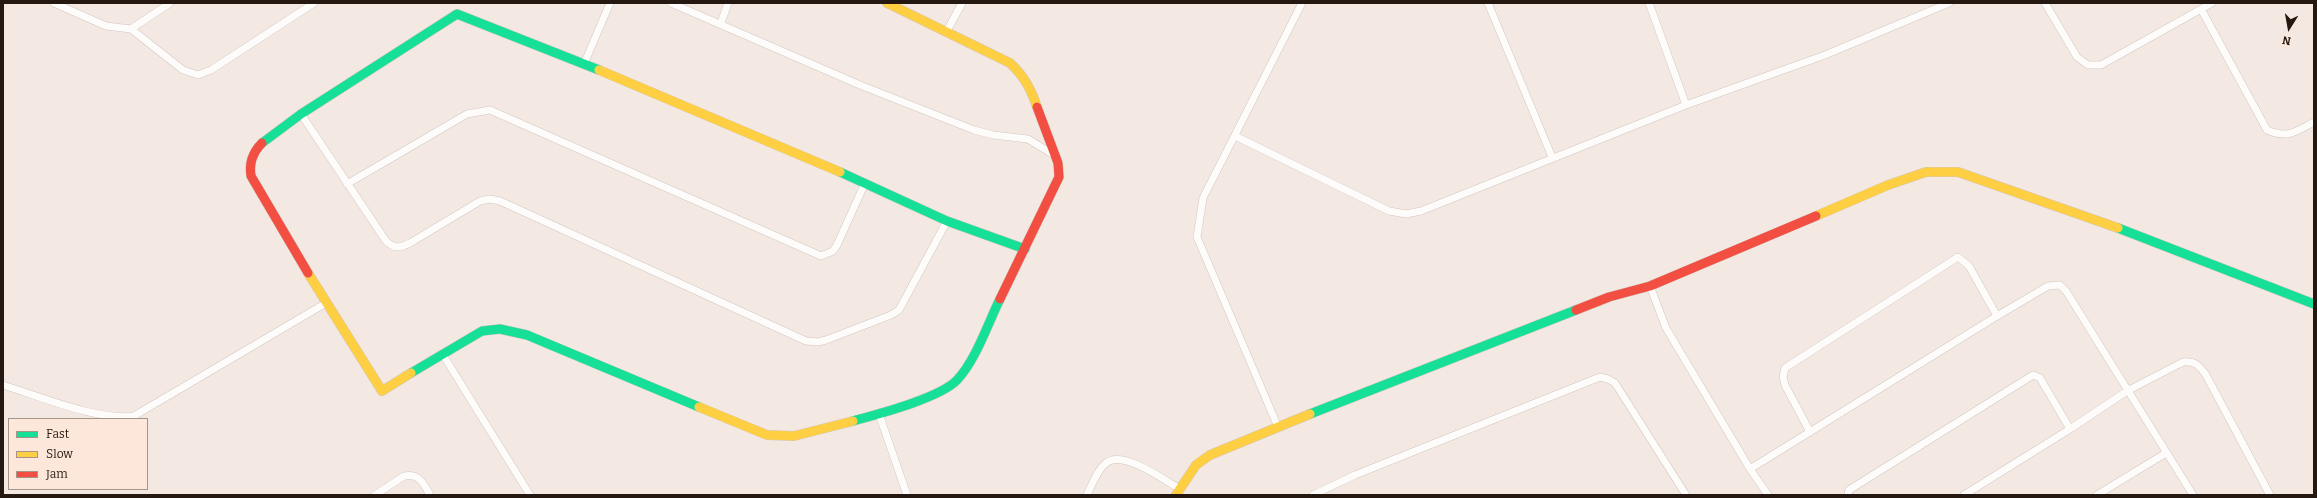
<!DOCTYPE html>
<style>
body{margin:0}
#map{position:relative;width:2317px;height:498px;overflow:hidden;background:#f4e9e2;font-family:Bitter,serif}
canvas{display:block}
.frame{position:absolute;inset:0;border:4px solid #241810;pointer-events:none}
.legend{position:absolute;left:8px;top:418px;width:140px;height:72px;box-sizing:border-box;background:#fce7da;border:1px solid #a69489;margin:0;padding:5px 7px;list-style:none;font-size:12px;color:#241810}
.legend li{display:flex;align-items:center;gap:8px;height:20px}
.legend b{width:20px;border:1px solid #a69489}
.north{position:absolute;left:2269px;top:8px;width:40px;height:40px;-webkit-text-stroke:3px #fce7da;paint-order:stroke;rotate:191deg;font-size:11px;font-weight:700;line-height:16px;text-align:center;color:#241810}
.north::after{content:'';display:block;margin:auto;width:14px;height:18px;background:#241810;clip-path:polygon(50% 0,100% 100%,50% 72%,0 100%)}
</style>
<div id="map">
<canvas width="2317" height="498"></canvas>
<div class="frame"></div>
<ul class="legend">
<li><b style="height:5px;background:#16e098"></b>Fast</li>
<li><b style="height:5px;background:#ffcf43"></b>Slow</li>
<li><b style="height:5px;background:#f24e42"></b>Jam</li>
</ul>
<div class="north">N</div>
</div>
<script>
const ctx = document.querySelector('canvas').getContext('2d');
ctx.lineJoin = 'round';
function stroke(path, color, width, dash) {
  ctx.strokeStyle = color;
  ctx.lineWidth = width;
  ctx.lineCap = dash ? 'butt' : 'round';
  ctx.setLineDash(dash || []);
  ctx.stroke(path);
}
const street = new Path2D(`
 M54 3 106 26 131 29 183 70 198 75 211 70 314 3
 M671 3 860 85 974 130 993 135 1028 139 1054 155
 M1488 3 1552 157
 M1649 3 1686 105
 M2045 3 2077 57 2088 65H2101L2212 3
 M2201 9 2267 130C2288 139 2295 132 2314 122
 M721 23 728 3
 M131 29 170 3
 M947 31 962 3
 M584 64 610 3
 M301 114 386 241C394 249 400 248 410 243L480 201 490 199 500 201 806 341 818 342 826 340 891 315 899 310 947 221
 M1235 136 1389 211 1406 214 1421 211 1686 105 1825 55 1949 3
 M347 184 467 114 490 110 821 256 833 251 837 245 865 183
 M1650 286 1666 328 1750 469 1997 316 2048 286 2060 285 2066 291 2193 495
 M443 355 530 495
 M3 385C39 396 97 421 134 416L326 303
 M879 414 907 495
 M1278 427 1197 237 1203 198 1302 3
 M1810 432 1785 385 1783 377 1785 368 1958 257 1969 266 1997 316
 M1750 469 1768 495
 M375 495 404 476C419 473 424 484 430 495
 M1087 495C1092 485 1097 470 1106 463 1122 449 1164 480 1180 489
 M1313 495 1355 475 1600 377 1608 379 1615 383 1686 495
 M1848 495 1849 490 2033 375 2040 378 2070 429
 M1964 495 2070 429 2127 391 2183 362C2195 361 2199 365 2206 375L2270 495
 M2097 495 2166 453`);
const fast = new Path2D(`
 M262 143 301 114 457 14 599 70
 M840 172 947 221 1025 249
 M2118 228 2314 304
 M411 373 482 331 500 329 527 335 699 407
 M1310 414 1576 310
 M853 421C878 414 940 398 957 380 976 360 988 323 1000 299`);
const slow = new Path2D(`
 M887 3 1010 63C1024 76 1031 89 1037 107
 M599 70 840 172
 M1816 216 1888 185 1926 172H1958L2118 228
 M308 273 382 391 411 373
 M699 407 767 435 794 436 853 421
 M1176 495 1196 465 1210 455 1310 414`);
const jam = new Path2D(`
 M262 143C253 152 249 164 251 176L308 273
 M1000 299 1059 177 1058 163 1037 107
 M1576 310 1609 297 1650 286 1816 216`);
stroke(street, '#d1c6bf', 8);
stroke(fast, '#d1c6bf', 10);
stroke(slow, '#d1c6bf', 10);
stroke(jam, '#d1c6bf', 10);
stroke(street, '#fdfcfb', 7);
stroke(fast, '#16e098', 9);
stroke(slow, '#ffcf43', 9);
stroke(jam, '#f24e42', 9);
</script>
